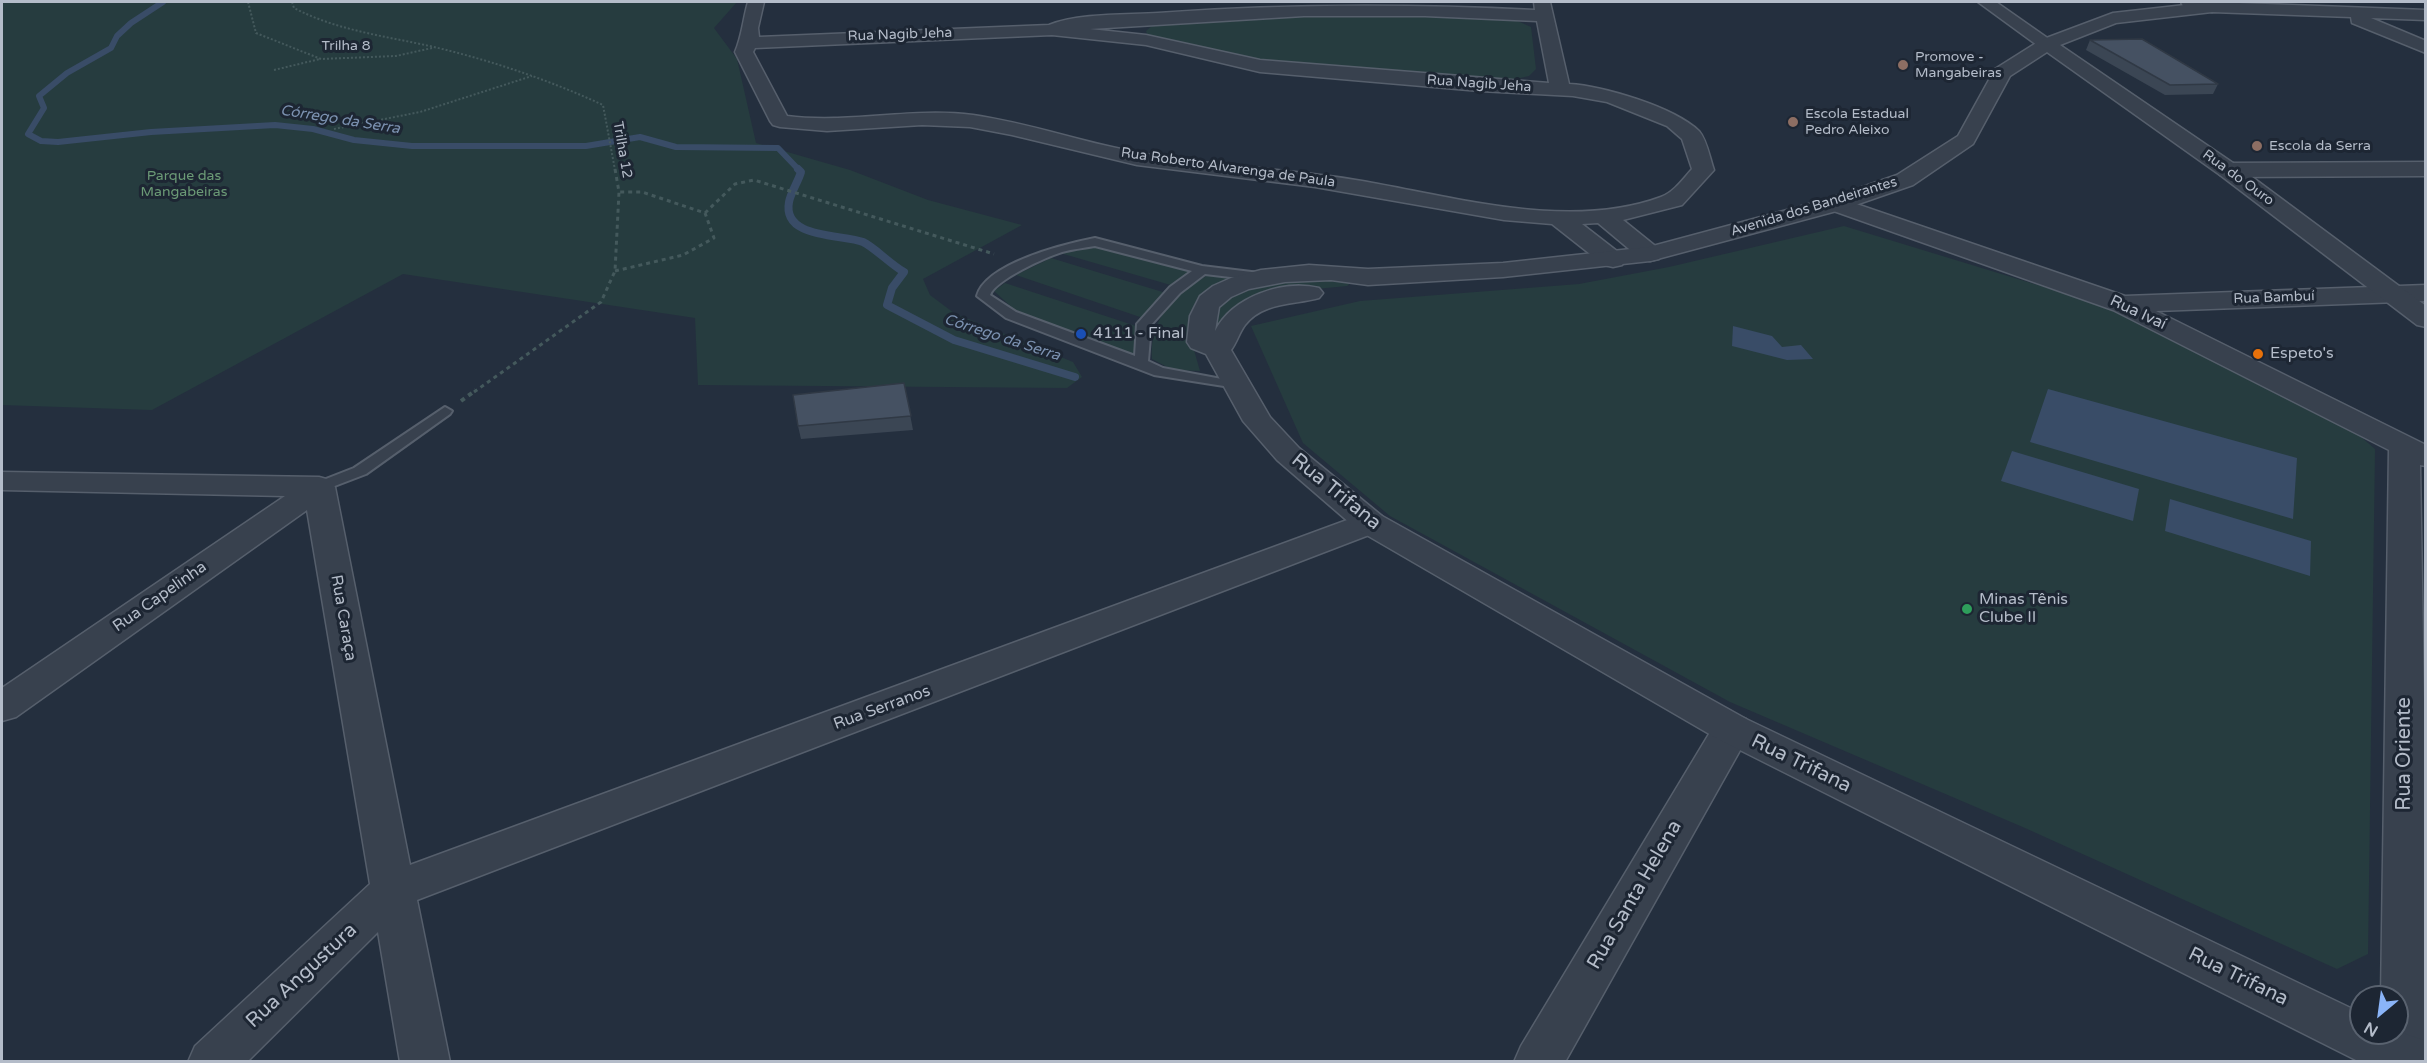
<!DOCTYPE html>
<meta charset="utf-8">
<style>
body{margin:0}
#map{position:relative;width:2427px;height:1063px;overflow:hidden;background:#242f3e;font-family:"Varela Round",sans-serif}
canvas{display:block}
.frame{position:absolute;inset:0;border:3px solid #b4bcc9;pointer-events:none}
.north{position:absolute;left:2349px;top:985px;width:60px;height:60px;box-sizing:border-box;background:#1d2633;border:2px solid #59626f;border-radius:50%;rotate:209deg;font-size:16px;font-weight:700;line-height:24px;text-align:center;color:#b4bcc9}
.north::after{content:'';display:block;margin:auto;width:21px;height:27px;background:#8ab4f8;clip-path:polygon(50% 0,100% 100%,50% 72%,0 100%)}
</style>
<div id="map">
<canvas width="2427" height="1063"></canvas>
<div class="frame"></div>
<div class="north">N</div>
</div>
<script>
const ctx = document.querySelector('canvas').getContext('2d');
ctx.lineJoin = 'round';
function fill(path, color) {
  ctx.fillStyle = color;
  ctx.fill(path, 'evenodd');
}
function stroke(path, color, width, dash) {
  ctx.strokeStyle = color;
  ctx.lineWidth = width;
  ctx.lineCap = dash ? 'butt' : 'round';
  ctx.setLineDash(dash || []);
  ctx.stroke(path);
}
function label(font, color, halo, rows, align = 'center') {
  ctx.font = font + ' "Varela Round",sans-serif';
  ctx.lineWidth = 6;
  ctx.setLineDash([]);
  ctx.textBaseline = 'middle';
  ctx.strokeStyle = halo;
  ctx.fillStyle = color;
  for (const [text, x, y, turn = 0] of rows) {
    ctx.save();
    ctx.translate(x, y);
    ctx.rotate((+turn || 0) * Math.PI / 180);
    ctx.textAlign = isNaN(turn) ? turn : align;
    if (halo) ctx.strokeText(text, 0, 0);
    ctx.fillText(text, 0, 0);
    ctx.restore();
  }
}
const green = new Path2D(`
 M2 2H737L714 28 737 59 756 143 850 170 928 200 1022 225 923 279 930 295 954 313 1073 362 1082 377 1067 388 698 385 695 318 403 274 152 410 2 405Z
 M1330 12 1513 19 1531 27 1536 69 1529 76 1507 81 1278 64 1148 36 1146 31 1154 24Z
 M1844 226 2103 305 2354 431 2375 449 2368 954 2337 969 2025 828 1730 702 1390 516 1303 443 1251 326 1360 301 1579 284 1669 267Z
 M1093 246 1193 272 1174 286 1060 253Z
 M1051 258 1166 293 1143 318 1016 275Z
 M1208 275 1238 278 1192 343 1200 371 1173 370 1152 359C1149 318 1175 294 1208 275Z
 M1357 278 1347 286 1274 293 1215 343 1210 318 1216 304 1253 284Z
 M1005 283 1136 326 1134 355 1018 313 994 291Z`);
const water = new Path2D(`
 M1733 326 1772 336 1782 347 1801 345 1813 359 1787 360 1732 346Z
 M2048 389 2297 458 2293 519 2030 442Z
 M2012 451 2139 489 2133 521 2001 481Z
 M2170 499 2311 541 2310 576 2165 531Z`);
const streamFar1 = new Path2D(`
 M163 2 131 23 117 36 111 48 67 73 39 96 44 108 28 134 41 141 58 142 151 132 275 125 313 129 354 140 412 146H586L640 137 676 147 778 148 799 170`);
const stream = new Path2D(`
 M798 169 801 172C798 182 791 192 789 202 782 239 842 234 863 242 874 247 890 264 904 272L892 288 887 305 954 340 1075 377`);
const pathFar2 = new Path2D(`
 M248 2 256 33 321 59 396 56 432 48
 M292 2 294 8C338 31 386 36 434 47 493 61 549 80 603 105L615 170
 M274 70 320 59
 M334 129 420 112 532 76`);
const pathFar1 = new Path2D(`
 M705 213 735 184 754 180 994 254
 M615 271 683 255 714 238 705 213 642 192H619
 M474 392 601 302 615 271 619 192 615 169`);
const path = new Path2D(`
 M461 401 476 390`);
const service = new Path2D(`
 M1095 238 1202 266 1268 274 1270 277 1264 281 1205 274 1180 293 1151 325 1148 361 1163 368 1243 383 1245 386 1243 389 1154 375 1006 318 977 296C986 263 1065 244 1095 238ZM1095 246 1192 271 1170 287 1137 324 1135 356 1016 312 990 295C995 280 1046 257 1062 252 1073 249 1084 248 1095 246Z
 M445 407 452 411 450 414 366 474 319 492 311 487 313 484 354 468Z`);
const minor = new Path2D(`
 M748 2H764L758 28 759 37 1049 25C1079 13 1126 15 1158 13 1283 4 1409 4 1535 10L1534 2H1550L1569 84C1603 86 1674 107 1699 131 1707 140 1710 159 1714 170L1682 205 1623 220 1659 249 1662 254 1659 259 1650 261 1641 259 1598 223 1582 224 1622 255 1625 260 1622 265 1613 267 1604 265 1552 224 1504 220 1315 187 1137 165 1012 135 970 127 922 125 827 131 780 127 773 125 770 121 735 52C742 36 743 19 748 2ZM1304 16H1425L1537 21 1549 83 1260 60 1146 35 1090 29ZM1052 35 1146 45 1260 72 1480 91 1573 96 1607 102 1667 126 1682 139 1692 169C1683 179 1674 192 1661 197 1569 231 1455 197 1362 181 1287 168 1211 167 1136 152 1081 142 1029 123 973 115 911 107 849 124 787 116L753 52 755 48Z
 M1978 2H1996L2056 44 2053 48H2041Z
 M2181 2H2210L2220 7 2212 12 2183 6Z
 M2426 162V176L2228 177 2220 175 2217 170 2220 165 2228 163Z
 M1836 197 2125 296 2426 285V301L2156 311 2426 445V466L2420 465 2426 818V1062H2380L2381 1033H2397V997H2381L2389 450 2113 310 1828 209 1825 204 1828 199Z
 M2 472 319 477 330 480 335 487 410 865 1358 516 1370 513 1382 516 1386 523 1382 530 417 900 450 1062H400L378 932 247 1062H188L195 1046 370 884 307 510 16 717 2 721V688L285 496 2 490Z
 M1732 714 1746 719 1752 729 1565 1062H1514L1521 1046 1718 719Z`);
const tertiary = new Path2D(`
 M2212 2 2426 10V20L2371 18 2426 41V53L2352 23 2351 17 2212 12 2116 23 2060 45 2236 165 2426 306V327L2417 325 2220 175 2047 52 2010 76 1973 144 1913 185 1844 209 1650 261 1503 277 1368 285 1331 280 1285 282 1249 289 1231 297 1219 307 1215 331C1232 297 1283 279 1319 288L1323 293 1319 298C1293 305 1263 302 1245 325 1239 333 1237 342 1231 350L1270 417 1299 448 1382 516 1746 719 2361 1013V1033H2397V1031L2426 1041V1062H2360L1718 739 1358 530 1277 460 1243 421 1206 354 1191 348 1187 342 1190 316 1200 296 1213 286 1231 278 1261 270 1309 265 1368 269 1503 263 1649 247 1828 199 1897 175 1958 136 1995 69 2041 40 2113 13Z`);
const wall = new Path2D(`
 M2090 40 2218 84 2213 94 2165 95 2086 50Z
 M904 383 913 430 801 439 798 426Z`);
const building = new Path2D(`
 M2142 39 2218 84 2170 85 2090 40Z
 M904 383 911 416 798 426 793 395Z`);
const markers = [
 [1903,65,6,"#8d6e63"],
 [1793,122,6,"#8d6e63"],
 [2257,146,6,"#8d6e63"],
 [1081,334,6,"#1a4fb4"],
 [2258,354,6,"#e8710a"],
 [1967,609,6,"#2e9e5b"]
];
const farStreetnames = [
 ["Rua Nagib Jeha",900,35,-2],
 ["Trilha 8",346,46],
 ["Rua Nagib Jeha",1479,84,4],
 ["Trilha 12",622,150,80],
 ["Rua Roberto Alvarenga de Paula",1228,168,8],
 ["Rua do Ouro",2238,178,36],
 ["Avenida dos Bandeirantes",1814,207,-17],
 ["Rua Bambuí",2274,298,-2]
];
const farPoinames = [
 ["Promove -",1915,57],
 ["Mangabeiras",1915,73],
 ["Escola Estadual",1805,114],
 ["Pedro Aleixo",1805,130],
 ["Escola da Serra",2269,146]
];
const farParknames = [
 ["Parque das",184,176],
 ["Mangabeiras",184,192]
];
const farWaternames = [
 ["Córrego da Serra",340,120,9],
 ["Córrego da Serra",1002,338,18]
];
const streetNames = [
 ["Rua Ivaí",2138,313,25],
 ["Rua Capelinha",160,597,-35],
 ["Rua Caraça",343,618,80],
 ["Rua Serranos",882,708,-20]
];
const poiNames = [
 ["4111 - Final",1093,334],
 ["Espeto's",2270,354],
 ["Minas Tênis",1979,600],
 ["Clube II",1979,618]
];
const nearStreetnames = [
 ["Rua Trifana",1336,492,39],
 ["Rua Oriente",2405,754,-90],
 ["Rua Trifana",1801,764,26],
 ["Rua Santa Helena",1635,895,-60],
 ["Rua Angustura",302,976,-43],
 ["Rua Trifana",2238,977,26]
];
fill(green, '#263c3f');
fill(water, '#394c67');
stroke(streamFar1, '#394c67', 6);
stroke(stream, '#394c67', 8);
stroke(service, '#565f6c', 4);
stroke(minor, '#565f6c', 3);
stroke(tertiary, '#565f6c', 3);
stroke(pathFar2, '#44595c', 2, [2, 2]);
stroke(pathFar1, '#44595c', 3, [4, 4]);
stroke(path, '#44595c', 4, [4.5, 4.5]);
fill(service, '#38414e');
fill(minor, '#38414e');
fill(tertiary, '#38414e');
fill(wall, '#3b4654');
fill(building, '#455162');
stroke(building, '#303945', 1.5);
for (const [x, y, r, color] of markers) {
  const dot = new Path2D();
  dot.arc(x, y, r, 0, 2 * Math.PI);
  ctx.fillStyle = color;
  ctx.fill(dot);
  stroke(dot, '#1d2633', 2);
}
label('14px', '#b4bcc9', '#1d2633', farStreetnames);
label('14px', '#b4bcc9', '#1d2633', farPoinames, 'left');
label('14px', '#6b9a76', '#1d2633', farParknames);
label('italic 15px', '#7c92b1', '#1d2633', farWaternames);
label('16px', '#b4bcc9', '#1d2633', streetNames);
label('16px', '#b4bcc9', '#1d2633', poiNames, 'left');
label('20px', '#b4bcc9', '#1d2633', nearStreetnames);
</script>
